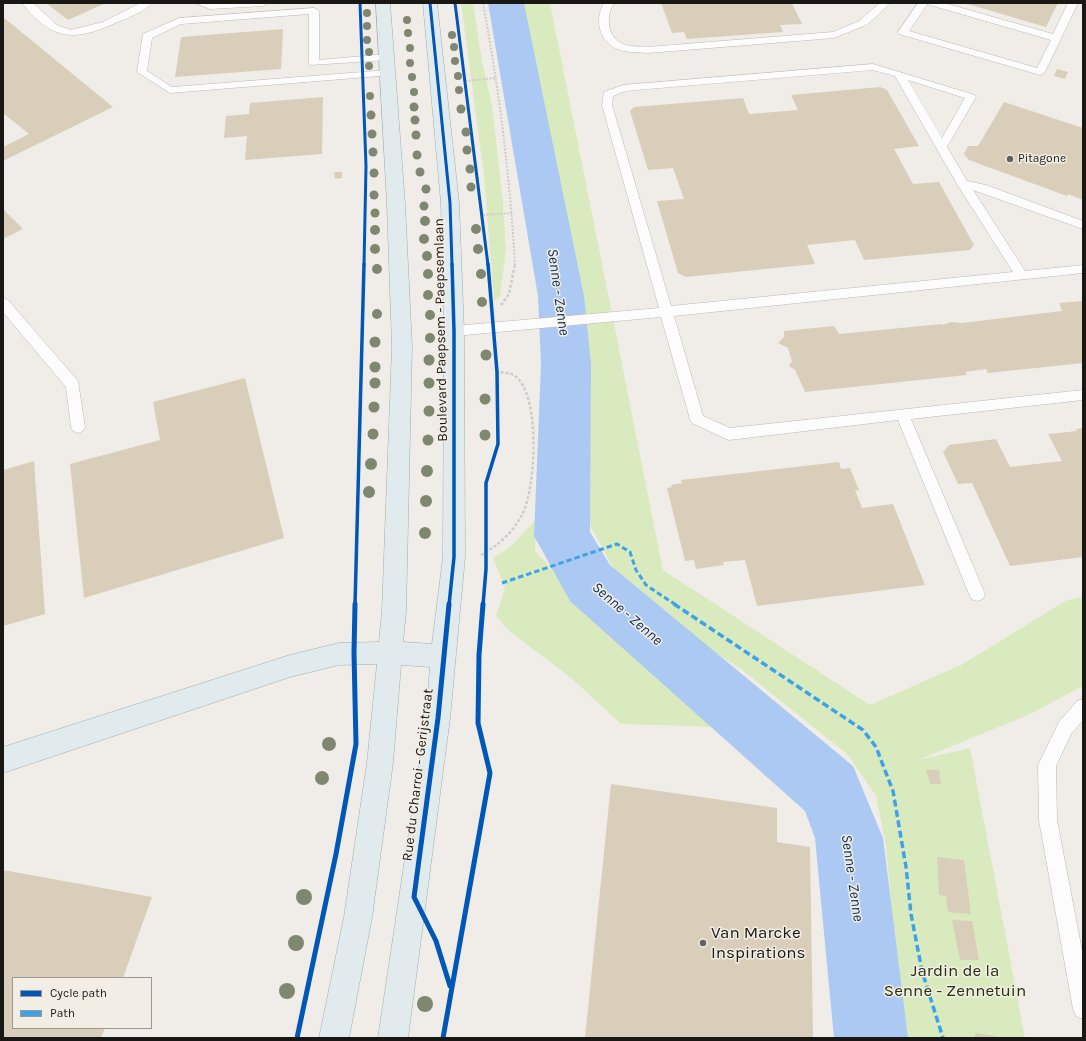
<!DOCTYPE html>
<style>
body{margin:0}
#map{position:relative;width:1086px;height:1041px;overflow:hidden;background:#f0ede8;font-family:Karla,sans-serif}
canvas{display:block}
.frame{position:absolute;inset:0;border:4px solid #191714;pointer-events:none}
.legend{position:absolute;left:12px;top:977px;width:140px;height:52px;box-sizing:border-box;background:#f3eee5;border:1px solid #9c9891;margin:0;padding:5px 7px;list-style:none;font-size:12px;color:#191714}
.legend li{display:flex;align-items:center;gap:8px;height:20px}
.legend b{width:20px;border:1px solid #9c9891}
</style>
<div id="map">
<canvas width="1086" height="1041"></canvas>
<div class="frame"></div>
<ul class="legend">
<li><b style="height:5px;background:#0057b8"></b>Cycle path</li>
<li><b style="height:5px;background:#3da2ea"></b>Path</li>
</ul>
</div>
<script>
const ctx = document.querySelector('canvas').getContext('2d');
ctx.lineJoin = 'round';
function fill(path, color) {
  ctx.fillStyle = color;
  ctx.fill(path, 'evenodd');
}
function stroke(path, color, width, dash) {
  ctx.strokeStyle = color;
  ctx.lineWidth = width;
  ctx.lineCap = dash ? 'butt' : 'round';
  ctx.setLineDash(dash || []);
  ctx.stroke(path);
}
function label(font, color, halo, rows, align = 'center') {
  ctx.font = font + ' Karla,sans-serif';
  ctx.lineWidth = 3;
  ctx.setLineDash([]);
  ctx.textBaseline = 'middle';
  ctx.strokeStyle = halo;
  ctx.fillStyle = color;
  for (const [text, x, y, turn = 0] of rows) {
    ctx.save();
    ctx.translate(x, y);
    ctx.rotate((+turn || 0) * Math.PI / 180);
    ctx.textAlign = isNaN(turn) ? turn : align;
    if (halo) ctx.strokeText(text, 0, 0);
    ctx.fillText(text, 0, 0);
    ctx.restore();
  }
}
const green = new Path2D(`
 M461 3H473L482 61 492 105 503 203 506 249 500 297 494 301 484 176Z
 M519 3H550L663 570 870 705 961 665 1067 600 1083 597V686L1028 715 918 760 970 748 1025 1038H906L899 993 886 846 876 796 848 755 741 669 630 600 581 508 588 395 569 272Z
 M534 522 536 530 535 551 561 578 568 587C650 661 738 726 823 796L812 808 719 727 621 724 571 678 508 630 496 616 505 588 493 558 510 547Z`);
const river = new Path2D(`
 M488 3H524L584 296 591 364 590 532 610 565 853 766 883 838 908 1038H834L815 838 805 811 570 601 534 536 541 364 538 296Z`);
const building = new Path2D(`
 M46 3H106L68 20Z
 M661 3H792L802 24 780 25 783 32 687 39 684 32 672 33Z
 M964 3H1058L1046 27Z
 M3 17 113 107 3 161V147L29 134 3 113Z
 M283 29 281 69 175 77 181 37Z
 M1057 69 1068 72 1065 79 1054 76Z
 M880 87 887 90 919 146 894 149 913 184 939 182 974 245 970 250 864 260 855 240 807 245 815 264 686 277 678 273 657 201 684 199 673 168 648 170 630 111 634 107 743 98 749 114 798 110 791 95Z
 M323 97 322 154 245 160 247 136 224 138 226 116 249 114 250 103Z
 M1004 102 1083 128V200L1068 194 1067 196 969 160 964 154 968 146H978Z
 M334 172H342V178L335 179Z
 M3 209 23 229 3 239Z
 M1083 301V363L988 373 986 369 965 372 967 375 805 392 795 370 789 366 792 361 788 348 778 343 784 337V331L834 326 839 334 942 324 943 325 951 322 962 323 1062 311 1059 303Z
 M245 378 284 538 84 598 70 464 160 440 153 402Z
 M1083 428V557L1010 566 972 483 958 484 943 452 949 445 996 439 1010 467 1062 461 1048 434 1077 431 1076 429Z
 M34 461 45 614 3 626V470Z
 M839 462 841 469 850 468 859 490H855L862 508 893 504 925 585 757 606 745 560 723 562 724 565 696 569 694 560 685 561 667 488 672 487 671 485 682 483 681 480Z
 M926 770H939L941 784H930Z
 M611 784 777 808V842L810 847 813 1038H585Z
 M937 857 964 860 971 914 948 912 946 896 939 895Z
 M3 870 152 897 123 978H13V1028H105L101 1038H3Z
 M952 920 972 921 979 960H960Z
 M975 1033 996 1036 997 1038H975Z`);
const pathFar1 = new Path2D(`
 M483 3C499 89 510 177 515 265
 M465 81 495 78
 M483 215 512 213`);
const path = new Path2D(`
 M501 305 509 294 515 264
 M481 555C498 546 513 532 522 515 536 488 541 395 515 376 510 372 503 373 497 372`);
const lane = new Path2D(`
 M22 3H33L57 25 71 30 103 22 140 3H152C145 11 130 17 120 21 77 41 53 43 22 3Z
 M195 3H268L263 6 210 9Z
 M604 3H614C605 17 607 40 626 45 633 47 641 46 648 47L833 32 859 21 880 3H890L877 16 866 25 834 38 648 53C638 52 629 53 620 50 599 43 594 20 604 3Z
 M918 3H928L909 31 1037 68 1051 40 930 5 928 3H944L1053 34 1068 3H1078L1045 72 1040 75 899 34 898 32Z
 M314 8 319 11V60L387 54 392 57 387 60 310 65 309 63V14L181 24 152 38 147 71 172 87 388 70 393 73 392 75 170 93 137 72 143 34 179 18Z
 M873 64 975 95 976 97 947 147 967 181 986 185 1083 221V229L973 190 1025 271 1083 265V273L674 316 703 416 730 428 1083 390V400L911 419 985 594 983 599 977 601 971 599 969 594 898 420 729 440 724 438 692 423 690 419 661 317 454 336 449 334 447 331 449 328 454 326 659 308 602 105 604 92 623 85ZM873 70 895 76 957 184 1013 272 671 306 612 105 613 96 625 91ZM908 80 965 98 942 138Z
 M3 298 8 300 78 381 85 427 83 431 78 433 73 431 71 427 66 387 3 312Z
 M1083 699V720L1071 734 1056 766 1057 820 1083 956V1019L1076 1016 1073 1009 1039 820 1038 765 1059 722 1077 701Z`);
const primary = new Path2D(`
 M376 3H390L405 204 412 347 406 611 403 642 432 644 443 557 444 331 441 203 423 3H437L459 203 464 331 465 557 450 718 408 1038H378L426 718 430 667 401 665 393 763 372 917 349 1038H319L344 917 367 763 377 664 339 665 290 677 3 773V747L290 655 339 643 379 642 382 611 392 347 387 204Z`);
const quietFar1 = new Path2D(`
 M502 583 617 544 630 552 636 570 646 585 676 605`);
const quiet = new Path2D(`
 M674 604 863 730 876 747 893 791 906 867 911 914 922 971 943 1038`);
const cyclewayFar2 = new Path2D(`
 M360 3 366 166 364 265
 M430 3 450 203 452 265
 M455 3 488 265`);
const cyclewayFar1 = new Path2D(`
 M355 605 364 264
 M449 605 454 557V331L452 264
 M483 605 486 569V483L498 444 497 372 488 264`);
const cycleway = new Path2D(`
 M449 604 438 718 414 897 436 941 450 986
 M297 1038 336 854 356 744 354 653 355 604
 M443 1038 490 773 478 723 479 655 483 604`);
const trees = [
 [367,13,4],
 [407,20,4],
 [367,26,4],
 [408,33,4],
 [452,35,4],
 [367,40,4],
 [454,47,4],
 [410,48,4],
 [369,52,4],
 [455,61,4],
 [410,63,4],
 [369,66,4],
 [458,76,4],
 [412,77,4],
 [459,90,4],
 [414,92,4],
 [370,96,4],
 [414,107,4.5],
 [461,109,4.5],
 [371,115,4.5],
 [415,120,4.5],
 [466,132,4.5],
 [372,134,4.5],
 [416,135,4.5],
 [467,150,4.5],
 [373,152,4.5],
 [417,155,4.5],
 [470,169,4.5],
 [420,172,4.5],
 [374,173,4.5],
 [471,187,4.5],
 [426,189,4.5],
 [374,195,4.5],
 [424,206,4.5],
 [375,213,4.5],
 [425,221,5],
 [476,229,5],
 [375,230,5],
 [424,239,5],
 [375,249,5],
 [478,249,5],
 [427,256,5],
 [377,269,5],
 [428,274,5],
 [481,274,5],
 [428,295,5],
 [482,302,5],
 [377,314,5],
 [430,315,5],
 [430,338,5],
 [375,342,5.5],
 [486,355,5.5],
 [429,360,5.5],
 [375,367,5.5],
 [375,383,5.5],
 [429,383,5.5],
 [485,399,5.5],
 [374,407,5.5],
 [429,411,5.5],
 [373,434,5.5],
 [485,435,5.5],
 [428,440,5.5],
 [371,464,6],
 [427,471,6],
 [369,492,6],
 [426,501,6],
 [425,533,6],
 [329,744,7],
 [322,778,7],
 [304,897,8],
 [296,943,8],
 [287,991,8],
 [425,1004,8]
];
const markers = [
 [1010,159,4,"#64625e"],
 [703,943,4,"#64625e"]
];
const farPoinames = [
 ["Pitagone",1018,159]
];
const streetNames = [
 ["Boulevard Paepsem - Paepsemlaan",441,330,-91],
 ["Rue du Charroi - Gerijstraat",418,775,-83]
];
const waterNames = [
 ["Senne - Zenne",558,292,82],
 ["Senne - Zenne",627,614,41],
 ["Senne - Zenne",852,878,82]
];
const nearPoinames = [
 ["Van Marcke",711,933],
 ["Inspirations",711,953]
];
const nearParknames = [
 ["Jardin de la",955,971],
 ["Senne - Zennetuin",955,991]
];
fill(green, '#d9ebbe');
fill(river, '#abc9f2');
fill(building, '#d9ceb9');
stroke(lane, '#bab8b4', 1);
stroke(primary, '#9badaf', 1);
stroke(pathFar1, '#cdcccb', 2, [2, 1.5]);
stroke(path, '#cdcccb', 2.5, [3, 2]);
fill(lane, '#fdfcfc');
fill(primary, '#e1ebed');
stroke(quietFar1, '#3da2ea', 3, [5.5, 3]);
stroke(quiet, '#3da2ea', 3.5, [7, 3.5]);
stroke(cyclewayFar2, '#0057b8', 3);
stroke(cyclewayFar1, '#0057b8', 3.5);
stroke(cycleway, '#0057b8', 5);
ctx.fillStyle = '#808770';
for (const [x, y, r] of trees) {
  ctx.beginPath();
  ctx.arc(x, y, r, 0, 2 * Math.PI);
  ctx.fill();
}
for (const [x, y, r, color] of markers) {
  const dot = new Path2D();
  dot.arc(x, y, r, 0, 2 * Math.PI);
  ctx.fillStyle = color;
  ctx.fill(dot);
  stroke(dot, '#f3eee5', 1.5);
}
label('12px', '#191714', '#f3eee5', farPoinames, 'left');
label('14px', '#191714', '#f3eee5', streetNames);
label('italic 15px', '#092c5b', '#f3eee5', waterNames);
label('17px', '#191714', '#f3eee5', nearPoinames, 'left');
label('17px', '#25330e', '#f3eee5', nearParknames);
</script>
